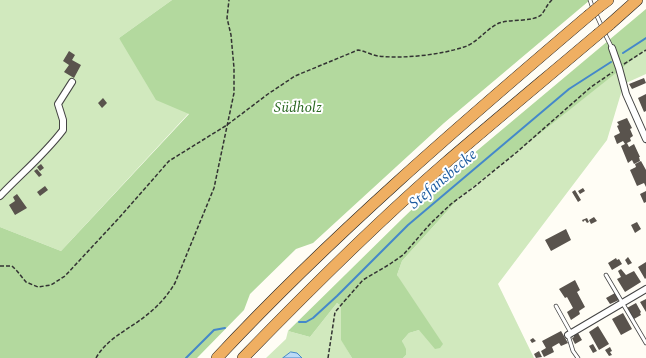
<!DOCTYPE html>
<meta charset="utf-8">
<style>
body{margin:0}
canvas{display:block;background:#fffdf5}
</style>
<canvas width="646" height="358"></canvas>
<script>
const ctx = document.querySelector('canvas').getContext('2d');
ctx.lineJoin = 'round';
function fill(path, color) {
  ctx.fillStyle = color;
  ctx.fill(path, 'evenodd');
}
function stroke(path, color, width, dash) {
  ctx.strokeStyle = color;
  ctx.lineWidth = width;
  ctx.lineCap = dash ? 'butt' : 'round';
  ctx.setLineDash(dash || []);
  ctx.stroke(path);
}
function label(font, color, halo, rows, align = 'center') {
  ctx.font = font + ' Spectral,serif';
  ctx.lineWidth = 4;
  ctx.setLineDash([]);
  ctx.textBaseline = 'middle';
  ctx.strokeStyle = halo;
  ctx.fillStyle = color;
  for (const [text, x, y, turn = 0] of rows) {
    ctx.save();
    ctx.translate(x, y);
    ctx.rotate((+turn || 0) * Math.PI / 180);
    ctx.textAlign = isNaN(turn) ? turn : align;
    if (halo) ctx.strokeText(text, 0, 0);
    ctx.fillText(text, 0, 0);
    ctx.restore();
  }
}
const green = new Path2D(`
 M0 0H172L119 38 189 113 61 251 0 227Z
 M646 49V74L626 83 622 68Z
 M618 70 622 90 607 140 498 284 534 358H403L406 355 402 341 409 333 419 330 397 275 402 261 460 197Z
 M337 303 341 306V339L352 358H266L286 339 288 331 310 337Z`);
const forest = new Path2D(`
 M172 0H590L444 123 313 243 296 249 250 294 244 310 197 358H0V227L61 251 189 114 156 100 119 38Z
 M646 9V49L460 197 402 261 397 275 443 344 440 348 435 349 419 330 409 333 402 341 406 349V355L403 358H352L341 340V306L337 303 310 337 288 331 404 217 448 175Z`);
const water = new Path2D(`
 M291 352 297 353 302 358H283Z`);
const stream = new Path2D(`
 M623 53 646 38
 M299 322H306L313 318 337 296 408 225 569 89 611 62
 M186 358 214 330 225 328`);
const building = new Path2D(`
 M69 51 75 55 72 60 81 65 74 78 64 72 69 65 63 61Z
 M644 78 646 83 632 89 629 84Z
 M646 94V111L644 112 638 98Z
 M103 98 107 103 102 108 98 103Z
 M627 118 632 128 630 129 633 136 630 138 631 141 625 144 623 141 617 144 614 136 620 133 617 126 619 125 617 122Z
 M627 143 629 147 634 144 640 157H639L640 161 634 164 632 160 628 163 621 146Z
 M641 161 646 170V187L644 183 637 186 630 170 636 167 635 164Z
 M41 164 44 168 40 171 37 167Z
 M37 169 42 175 39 177 34 171Z
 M45 186 48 190 40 196 37 192Z
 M583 188 585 191 580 194 578 191Z
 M575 190 581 200 578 202 572 192Z
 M646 191V202L644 203 640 194Z
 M17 194 27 208 15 215 9 205 15 201 13 197Z
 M594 217 597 221 591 224 589 220Z
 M587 218 589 222 587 223 585 220 583 222 582 220Z
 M637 222 641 229 635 233 631 225Z
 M566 229 571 240 551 251 545 240Z
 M628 257 632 263 628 265 625 260Z
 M616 258 617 260 619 259 622 264 612 270 608 263Z
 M646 262V278L645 279 638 267Z
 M621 269 626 275 634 271 641 282 625 292 617 279 621 277 618 271Z
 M575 280 580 290 577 292 585 307 579 311 580 314 571 320 567 312 573 308 567 297 565 298 559 289Z
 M615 293 619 300 610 304 606 298Z
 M646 299V312L640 302Z
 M636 303 641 312 640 313 641 315 634 319 627 308Z
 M623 313 632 329 621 335 612 319Z
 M598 326 609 344 599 350 589 332Z
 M561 331 568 343 561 346 559 343 552 347 554 352 544 357 541 351 546 348 542 341Z
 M578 333 582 340 575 344 572 338 574 337V335Z
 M533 338 536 341 532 343 530 340Z
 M593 344 597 351 593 353 589 346Z
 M610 347 612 351 610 352 612 355 609 356 605 350Z
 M539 351 542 357 536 358 534 354Z`);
const path = new Path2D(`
 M624 64 646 50
 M0 266H12L17 271 26 282 38 287 51 285 65 276 118 219 169 161 227 125 268 94 295 76 358 50C365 51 371 55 378 56 403 59 440 55 464 47 477 43 486 29 499 23 510 19 533 22 541 15 545 11 547 4 552 0
 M96 358C105 342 121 333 136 323 152 312 165 300 175 283L214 188 234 93V68L231 35 227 18 229 0
 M328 358 335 312 363 280 390 264 403 255 431 223 451 204 474 187 517 152 591 87 613 72`);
const lane = new Path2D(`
 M590 0 593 9
 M596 14 602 27
 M604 32 612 48
 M606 275 646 343
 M556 306 571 333
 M568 335 573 351 578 358`);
const street = new Path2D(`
 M612 48 619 68 626 94 646 139
 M0 196C21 174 45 154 63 130V120L58 104 72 82
 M568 335 646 289`);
const highway = new Path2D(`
 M600 6 608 0
 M609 25 637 0
 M217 358C332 235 460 125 588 16
 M243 358C307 292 372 227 442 166 493 122 545 79 597 35`);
const highwayBridge = new Path2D(`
 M588 16 600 6
 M597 35 609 25`);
const parkNames = [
 ["Südholz",298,109]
];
const waterNames = [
 ["Stefansbecke",444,180,-40]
];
fill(green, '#d1e9be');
fill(forest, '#b3d99e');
fill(water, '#bbdaf5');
stroke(water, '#4488ca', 1);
stroke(stream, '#4488ca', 2);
fill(building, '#59534d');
stroke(lane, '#444', 4.5);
stroke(street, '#444', 8);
stroke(highway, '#222', 12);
stroke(path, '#333', 1.5, [4, 2]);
stroke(lane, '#fff', 3);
stroke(street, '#fff', 6);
stroke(highway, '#efaf62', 11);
stroke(highwayBridge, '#222', 12, []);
stroke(highwayBridge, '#efaf62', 11);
label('italic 15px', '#2a6822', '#fff', parkNames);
label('italic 16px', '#1c5ba0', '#fff', waterNames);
</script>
